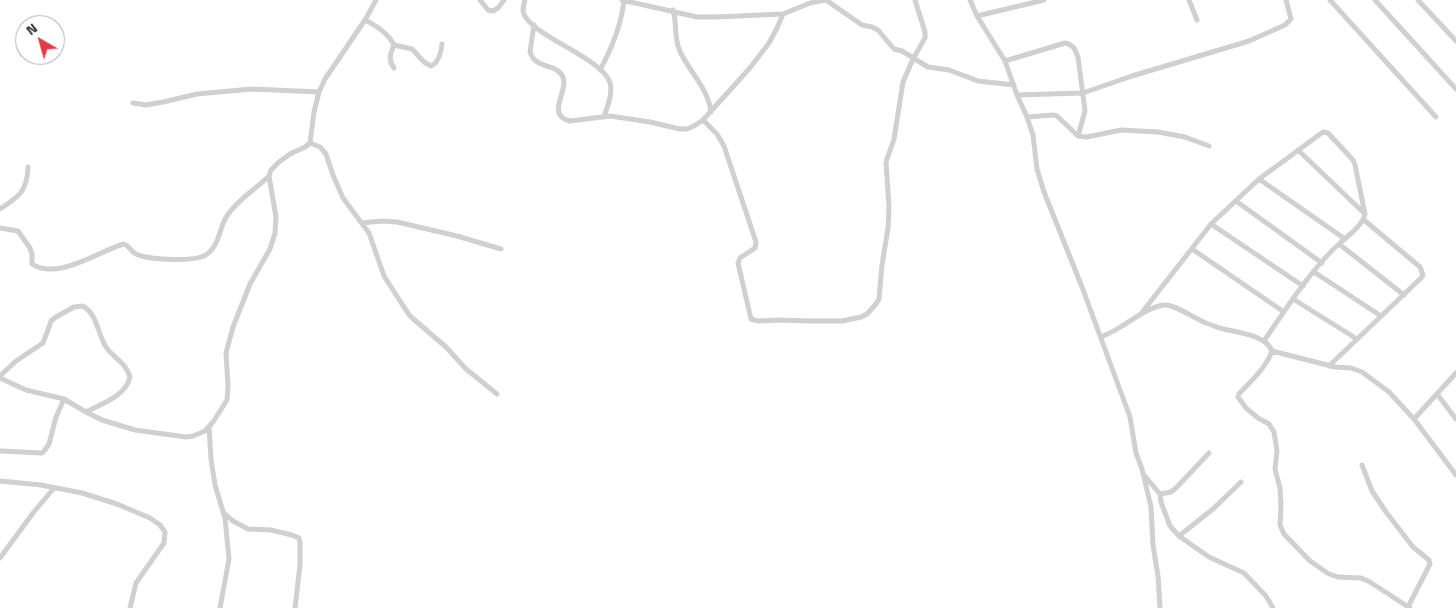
<!DOCTYPE html>
<style>
body{margin:0}
#map{position:relative;width:1456px;height:608px;overflow:hidden;background:#fff;font-family:"Titillium Web",sans-serif}
canvas{display:block}
.north{position:absolute;left:15px;top:15px;width:50px;height:50px;box-sizing:border-box;background:#fff;border:1px solid #adadad;border-radius:50%;rotate:322deg;font-size:14px;font-weight:700;line-height:20px;text-align:center;color:#333}
.north::after{content:'';display:block;margin:auto;width:18px;height:22px;background:#e63946;clip-path:polygon(50% 0,100% 100%,50% 72%,0 100%)}
</style>
<div id="map">
<canvas width="1456" height="608"></canvas>
<div class="north">N</div>
</div>
<script>
const ctx = document.querySelector('canvas').getContext('2d');
ctx.lineJoin = 'round';
function stroke(path, color, width, dash) {
  ctx.strokeStyle = color;
  ctx.lineWidth = width;
  ctx.lineCap = dash ? 'butt' : 'round';
  ctx.setLineDash(dash || []);
  ctx.stroke(path);
}
const street = new Path2D(`
 M480 0 488 10 493 11 498 8 504 0
 M525 0C524 3 523 8 523 11 526 34 604 58 610 83 613 94 607 107 604 117
 M622 0 697 17H716L783 14 810 3 825 0
 M826 0 862 25 872 27 878 30 894 49 902 51 928 67 949 70 978 81 1014 85
 M970 0 977 16 1005 61 1017 95 1027 117 1033 135 1037 169 1044 192 1082 287 1130 417 1136 453 1142 469 1151 507 1153 545 1158 576 1160 608
 M1189 0 1197 20
 M1330 0 1436 117
 M1375 0 1456 89
 M1418 0 1456 41
 M673 10C677 23 674 36 679 49 688 71 708 87 711 112
 M977 16 1044 0
 M365 20C377 26 388 33 394 45 390 54 388 60 394 68
 M534 25 530 52C531 55 533 59 536 61 545 68 558 66 563 77 569 91 545 115 570 121L610 116 650 122 680 129H687L694 126 703 120 749 69 769 43 777 28 783 14
 M394 45 412 49 424 62 431 66C439 63 441 52 442 44
 M1005 61 1065 43 1069 44 1074 48 1078 57 1085 111 1078 136
 M600 70C612 48 621 25 624 1
 M1017 95 1083 93 1132 76 1249 41 1285 25 1291 19 1286 0
 M133 103 146 105 163 102 197 94 252 89 319 92
 M1027 117 1053 115 1057 116 1078 136 1087 137 1121 130 1158 132 1185 137 1209 146
 M703 120 717 134 724 146 756 242 755 248 740 258 738 263 751 319 758 321 779 320 810 321H842L861 317 867 314 876 304 879 299 882 265 888 228 889 207 886 162 894 139 903 82 913 59 925 38V32L915 0
 M310 143 320 147 326 154 333 175 343 198 369 233 384 276 402 304 410 316 446 347 466 369 497 394
 M1298 150 1365 214
 M1259 179 1345 239
 M1236 201 1322 263
 M0 209C20 196 27 191 28 167
 M362 223 382 221 397 222 457 236 501 249
 M1211 224 1303 286
 M0 228 18 231 30 248 32 254V264C58 281 98 251 124 244 130 246 131 252 136 254 147 260 189 261 201 257 206 256 210 252 213 248 220 239 220 226 227 216 237 200 256 189 269 176
 M1339 244 1404 295
 M1192 249 1284 312
 M1314 272 1381 316
 M1293 299 1357 339
 M1140 315 1211 224 1259 179 1323 132 1328 133 1353 160 1355 165 1365 214C1362 226 1349 235 1340 243 1311 269 1286 309 1264 341
 M1101 337C1108 334 1116 330 1122 326 1134 319 1149 307 1164 305 1175 304 1195 319 1206 323 1212 325 1218 328 1224 329 1239 333 1266 335 1272 351 1266 368 1251 381 1239 394L1238 397 1246 408 1258 418 1269 424 1274 432 1277 451 1275 469 1280 488 1281 505 1280 525 1284 534 1310 561 1329 574 1338 577 1361 578 1370 582 1410 608
 M1272 351 1335 367 1351 368 1362 372 1389 392 1414 419 1456 475
 M1329 366 1421 278 1423 275 1420 267 1364 220
 M0 376 16 361 43 343 49 327 51 321 56 317 74 307 83 306C98 315 97 333 106 347 113 358 125 361 130 377 126 396 101 404 86 412
 M0 378 26 390 64 399 86 412 102 420 135 430 186 437 193 436 205 431 213 422 227 400 228 386 226 353 233 327 250 284 270 249 275 233 276 217 269 176 271 170 279 162 290 154 305 147 310 143 314 112 319 92 325 79 365 20 376 0
 M1437 394 1456 419
 M1414 419 1456 373
 M209 427 211 459 215 485 225 518 229 559 220 608
 M0 451 42 453 45 450 49 444 56 417 64 399
 M1362 465 1372 491 1386 512 1413 547 1429 560 1430 564 1408 607
 M1143 474 1160 494 1161 502 1170 526 1179 536 1209 557 1244 573 1266 596 1273 608
 M0 481 41 485 82 493 117 504 150 518 160 525 165 532 164 543 136 583 130 608
 M1160 494 1171 492 1176 488 1209 453
 M224 513 233 521 248 529 271 530 292 535 299 538 300 542V565L295 608
 M1179 536 1213 509 1241 482
 M0 558 33 513 54 488`);
stroke(street, '#d0d0d0', 5);
</script>
